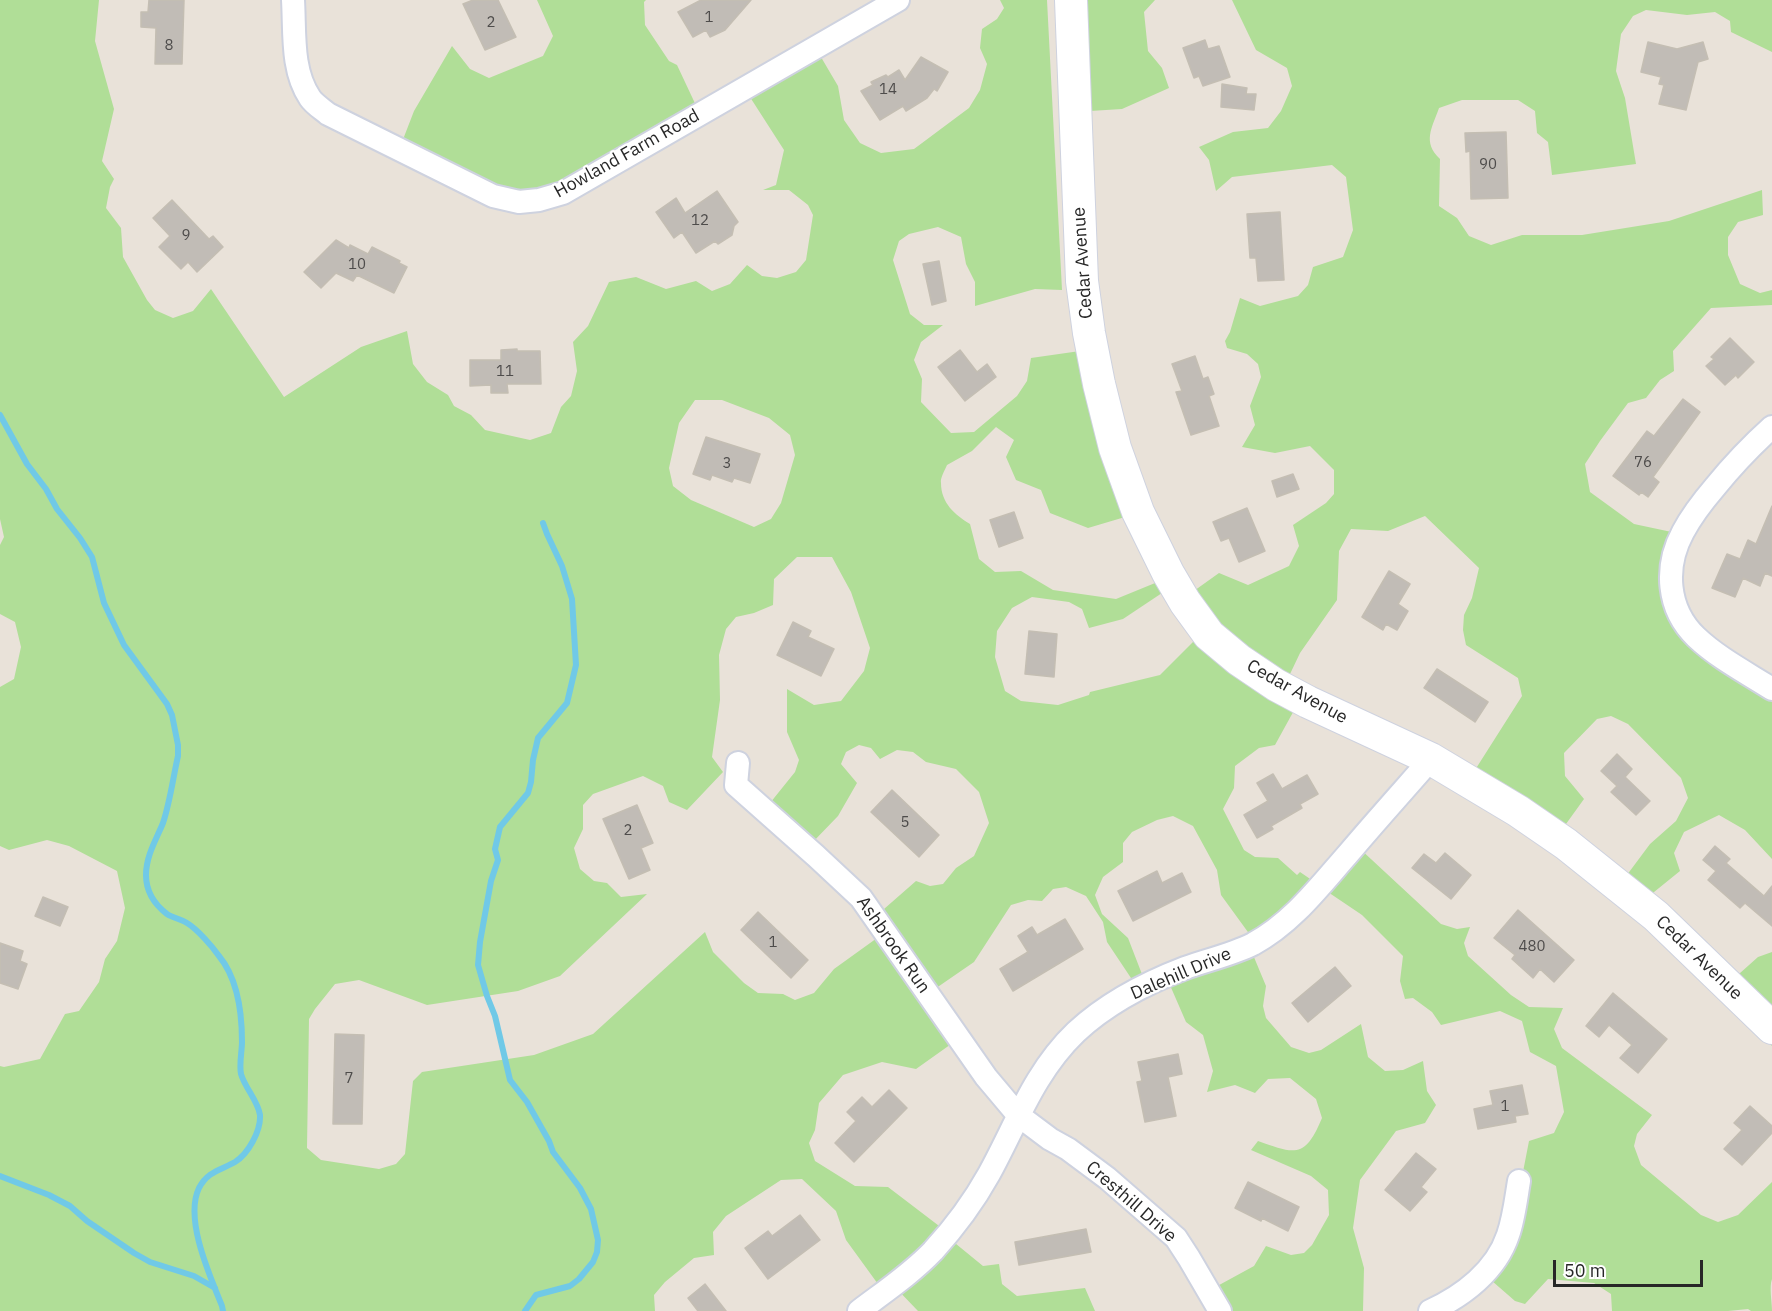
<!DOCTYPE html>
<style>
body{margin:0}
#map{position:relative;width:1772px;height:1311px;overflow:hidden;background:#e9e2d9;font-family:"IBM Plex Sans",sans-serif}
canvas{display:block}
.scale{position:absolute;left:1553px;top:1260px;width:150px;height:27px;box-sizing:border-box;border:3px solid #272727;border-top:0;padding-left:8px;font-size:18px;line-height:21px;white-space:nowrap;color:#272727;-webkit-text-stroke:4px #fff;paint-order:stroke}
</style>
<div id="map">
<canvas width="1772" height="1311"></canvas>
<div class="scale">50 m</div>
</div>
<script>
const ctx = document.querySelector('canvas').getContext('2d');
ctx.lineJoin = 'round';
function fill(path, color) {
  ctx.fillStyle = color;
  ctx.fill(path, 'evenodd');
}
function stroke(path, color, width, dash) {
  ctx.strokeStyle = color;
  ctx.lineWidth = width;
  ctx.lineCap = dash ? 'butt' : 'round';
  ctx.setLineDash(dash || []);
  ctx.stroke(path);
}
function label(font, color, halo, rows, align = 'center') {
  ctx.font = font + ' "IBM Plex Sans",sans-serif';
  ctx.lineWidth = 4.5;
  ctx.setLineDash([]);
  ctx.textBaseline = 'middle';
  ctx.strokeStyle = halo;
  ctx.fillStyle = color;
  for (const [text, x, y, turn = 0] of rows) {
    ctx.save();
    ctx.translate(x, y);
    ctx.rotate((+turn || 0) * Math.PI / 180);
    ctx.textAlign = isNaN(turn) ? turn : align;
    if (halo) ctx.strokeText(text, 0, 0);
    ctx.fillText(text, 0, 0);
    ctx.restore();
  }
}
const green = new Path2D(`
 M0 0H99L95 41 114 109 102 161 114 179 110 187 106 208 121 228 123 257 147 300 155 310 173 318 193 311 211 289 284 397 361 347 407 331 413 364 427 382 448 395 454 406 471 415 485 430 530 440 551 433 561 407 571 396 577 371 573 342 588 326 609 282 636 277 666 289 696 281 712 291 730 284 747 265 762 276 777 278 796 272 806 260 813 215 808 205 789 190H763L776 185 784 150 748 94 818 52 838 86 844 120 860 143 881 153 914 149 969 108 980 90 987 64 980 48 982 29 997 19 1004 8 1000 0H1047L1062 290 1035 289 975 306V282L966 264 961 237 938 227 909 234 899 241 893 260 910 314 924 325H943L921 342 914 360 922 379 921 402 951 433 974 432 1017 396 1027 381 1031 358 1087 350 1125 517 1088 528 1050 513 1041 490 1016 480 1006 457 1014 440 996 427 972 451 947 465C945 470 940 478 941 483 941 503 955 515 970 524L979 559 995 572 1021 571 1053 590 1116 599 1160 581 1162 593 1123 619 1089 628 1082 609 1069 602 1032 597 1012 608 997 631 995 657 1005 691 1021 701 1058 705 1089 695 1090 692 1160 675 1197 638 1177 603 1219 573 1248 585 1289 566 1299 546 1293 525 1326 503 1334 494V470L1310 446 1275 453 1242 447 1255 425 1250 406 1261 377 1258 364 1247 354 1227 348 1225 341 1230 332 1240 298 1260 306 1298 296 1308 285 1313 267 1343 257 1353 230 1346 177 1332 165 1232 177 1216 191 1209 160 1199 147 1233 132 1268 128 1281 111 1292 86 1287 68 1256 50 1232 0H1772V52L1731 32 1730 21 1715 12 1687 15 1646 10 1633 16 1621 34 1616 71 1625 98 1636 164 1552 175 1548 142 1537 133 1535 111 1518 100H1462L1439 108C1432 128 1422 142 1440 159L1439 206 1457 218 1469 236 1491 245 1522 235H1582L1669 221 1762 190 1763 215 1738 222 1728 237V255L1740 284 1760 293 1772 290V305L1711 308 1673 351 1674 371 1660 380 1646 398 1628 403 1600 441 1585 464 1590 492 1634 524 1681 534 1668 576 1720 665 1772 702V859L1745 830 1719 815 1684 832 1674 853 1680 871 1638 905 1618 887 1650 844 1676 821 1688 798 1681 778 1628 724 1611 716 1597 719 1564 753 1565 776 1584 799 1553 842 1468 781 1522 696 1518 678 1466 645 1463 630 1464 615 1472 598 1479 568 1425 516 1388 531 1351 529 1339 551 1337 600 1300 653 1281 693 1297 705 1275 745 1259 748 1235 766 1234 788 1223 809 1244 850 1255 857 1278 858 1297 875 1300 872 1319 885 1358 847 1441 924 1457 929 1470 927 1464 943 1468 956 1511 995 1529 1007 1563 1008 1554 1029 1562 1048 1652 1115 1637 1134 1634 1146 1641 1165 1701 1215 1718 1222 1738 1215 1772 1182V1279C1769 1287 1772 1302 1772 1311H1751L1748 1309 1728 1311H1612L1611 1294 1594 1283 1548 1279 1525 1304 1515 1301 1484 1274 1522 1177 1529 1141 1554 1133 1564 1112 1556 1066 1530 1052 1522 1021 1500 1011 1441 1025 1432 1012 1413 998 1405 999 1400 981 1403 956 1362 915 1319 886 1253 939 1221 895 1217 870 1193 826 1173 816 1157 820 1132 832 1123 843V862L1103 877 1095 895 1102 914 1128 938 1145 982 1137 987 1107 942 1103 922 1086 896 1066 887 1053 889 1042 901 1028 900 1011 905 974 962 929 993 954 1042 916 1069 882 1062 843 1075 819 1103 815 1130 809 1143 815 1161 855 1186 888 1187 947 1232 950 1239 983 1266 999 1264 1002 1284 1017 1296 1085 1288 1095 1311H918L894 1286 883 1291 846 1240 836 1211 802 1179 781 1180 726 1216 713 1232 714 1255 694 1258 665 1282 654 1295 655 1311H0V1066L4 1067 40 1059 65 1014 79 1011 99 982 105 959 117 941 125 908 117 871 69 846 47 840 9 850 0 846V687L14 679 21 647 15 622 0 614V545L4 537 0 519ZM695 400H722L769 418 790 435 795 455 781 503 771 519 754 527 691 500 673 486 669 468 679 423ZM797 557H832L851 592 870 648 864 671 841 701 814 705 787 689V732L799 760 795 772 766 808 810 845 838 816 857 783 841 764 846 752 859 745 871 748 880 759 897 750 913 752 926 762 956 769 979 792 989 823 974 856 956 868 943 884 930 886 916 881 876 916 884 933 834 969 814 993 795 1000 783 994 758 993 744 983 713 952 705 932 593 1034 534 1055 422 1072 413 1081 405 1154 396 1164 379 1169 321 1160 307 1148 309 1019 315 1009 335 984 359 980 427 1005 518 991 560 976 647 894 621 897 607 883 594 881 580 869 574 848 583 829V805L593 794 643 776 663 786 669 802 687 810 723 772 712 757 720 700 719 655 726 629 736 617 754 613 773 605 774 579Z
 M537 0H646L644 2 645 25 669 61 677 65 700 114 528 205 397 155 414 111 452 46 470 69 489 78 543 56 553 36Z
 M1087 0H1155L1144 12 1148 51 1162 68 1169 88 1122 109 1090 111Z
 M1251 950 1266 986 1263 1006 1266 1018 1291 1047 1309 1053 1321 1050 1361 1024 1368 1057 1385 1071 1403 1070 1423 1061 1427 1091 1436 1105 1425 1123 1396 1131 1360 1180 1353 1228 1364 1268 1363 1311H1221L1210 1290 1254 1266 1266 1246 1291 1255 1304 1253 1312 1245 1329 1215 1328 1190 1311 1176 1251 1150 1258 1141C1295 1154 1305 1159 1322 1118L1316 1099 1290 1078 1268 1079 1255 1093 1235 1085 1207 1092 1213 1071 1203 1035 1186 1022 1166 976Z
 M1772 952V1046L1721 990 1758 957Z`);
const stream = new Path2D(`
 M0 415 27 464 46 489 57 509 80 538 92 557 104 603 124 645 167 704 172 715 178 745V756C173 778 170 802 163 823 156 840 146 856 146 875 146 891 154 904 167 914 173 918 181 919 187 923 197 929 212 946 219 956 238 979 242 1012 242 1042 242 1051 239 1064 241 1074 245 1088 258 1101 260 1115 261 1131 248 1154 235 1162 221 1170 208 1171 199 1188 184 1219 210 1276 222 1306L223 1311
 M0 1176 49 1195 70 1206 87 1221 134 1253 150 1262 194 1276 215 1288
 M525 1311 536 1295 570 1286 579 1279 593 1262 597 1252 598 1240 591 1209 580 1188 553 1152 549 1141 527 1102 510 1080 495 1016 487 996 478 965 480 942 491 881 498 860 495 849 500 827 528 793 531 782 533 760 538 738 567 703 576 665 572 599 562 566 547 534 543 523`);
const building = new Path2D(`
 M149 0H184L182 64H155L156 28 141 27V12H148Z
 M473 0H498L516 37 485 50 463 4Z
 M701 0H751L725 30 710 37 706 30 693 37 678 12Z
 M1205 40 1208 49 1219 46 1230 77 1203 86 1199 76 1194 78 1183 48Z
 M1648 42 1677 49 1703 42 1708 59 1698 62 1686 110 1659 104 1664 85 1659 84 1661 77 1641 72Z
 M921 57 948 72 937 91 934 89 927 98 906 111 903 106 880 120 861 91 873 85 871 82 886 75 888 77 899 70 905 80Z
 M1222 84 1247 88 1246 94H1256L1254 110 1221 107Z
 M1506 132 1508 198 1471 199 1470 151 1466 152 1465 133Z
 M717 191 738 222 734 226 732 235 718 244 715 241 696 253 682 232 674 238 656 212 676 198 685 213Z
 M172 200 209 239 213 236 223 247 197 272 188 262 181 269 159 247 170 236 153 218Z
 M1280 212 1284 280 1258 281 1256 258H1250L1247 214Z
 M336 240 349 248 350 245 368 254 372 247 400 261 399 263 407 267 394 293 357 275 353 281 336 273 321 288 304 272Z
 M939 261 946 301 932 305 923 264Z
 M1730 338 1754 362 1738 378 1736 375 1725 385 1706 366 1714 359 1711 357Z
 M517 349V351H540L541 384H507L508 393H491V385L470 386V360H501V350Z
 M960 350 977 372 987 364 996 377 965 401 938 367Z
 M1195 356 1203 379 1208 377 1214 394 1209 396 1219 426 1191 435 1176 392 1182 391 1172 364Z
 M1683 399 1700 412 1653 477 1659 482 1648 497 1641 492 1639 495 1613 476 1647 431 1654 436Z
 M706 437 760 454 750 483 734 478 732 482 712 475 710 480 693 474Z
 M1293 474 1299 489 1277 497 1272 481Z
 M1772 506V576L1765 573 1760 586 1743 578 1735 597 1712 588 1727 554 1740 559 1748 540 1756 544Z
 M1247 508 1265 551 1239 562 1229 538 1221 541 1213 522Z
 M1014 512 1023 538 999 547 990 520Z
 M1389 571 1410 584 1398 604 1408 611 1397 630 1386 624 1383 630 1362 617Z
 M793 622 811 631 808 637 834 649 821 676 777 655Z
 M1029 631 1057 634 1054 677 1025 674Z
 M1437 669 1488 702 1475 722 1424 688Z
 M1617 754 1632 769 1625 777 1650 801 1636 815 1611 792 1617 786 1601 771Z
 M1273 774 1282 789 1307 775 1318 794 1300 804 1302 808 1271 826 1273 829 1257 838 1244 815 1268 801 1257 783Z
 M892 790 939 835 919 857 871 812Z
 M637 805 653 843 641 848 650 870 629 879 603 819Z
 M1715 846 1730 859 1726 863 1764 896 1772 886V926L1745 903 1740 908 1708 880 1716 871 1703 860Z
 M1445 853 1471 875 1451 899 1412 868 1424 854 1436 863Z
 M1157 871 1162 883 1182 873 1191 892 1133 921 1118 891Z
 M43 897 68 907 60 926 35 916Z
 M1518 910 1574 960 1554 982 1540 969 1533 978 1512 959 1515 955 1494 938Z
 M758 912 808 960 791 978 741 930Z
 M1065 919 1083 949 1013 991 1000 969 1028 952 1018 936 1032 927 1037 935Z
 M0 943 23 951 20 961 27 964 18 989 0 983Z
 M1335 967 1351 986 1308 1022 1292 1003Z
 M1613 993 1667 1039 1638 1073 1620 1058 1632 1045 1609 1025 1599 1037 1586 1026Z
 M335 1034 364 1035 362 1124H333Z
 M1178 1054 1182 1074 1168 1077 1176 1116 1145 1122 1137 1082 1142 1081 1138 1062Z
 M1522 1085 1528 1114 1515 1116 1516 1122 1478 1129 1474 1109 1493 1105 1490 1091Z
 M889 1090 907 1108 854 1162 835 1143 856 1121 847 1112 862 1097 872 1107Z
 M1750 1106 1772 1126V1133L1742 1165 1724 1149 1742 1130 1734 1123Z
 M1416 1153 1436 1169 1421 1187 1427 1192 1410 1211 1385 1190Z
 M1248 1182 1299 1207 1288 1231 1262 1218 1261 1221 1235 1208Z
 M800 1215 820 1240 768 1279 745 1248 768 1231 772 1236Z
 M1086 1229 1091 1252 1019 1265 1015 1242Z
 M705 1284 726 1311H698L688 1298Z`);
const street = new Path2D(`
 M293 0C295 32 291 70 310 98 314 104 322 109 328 114L493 196 519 202 539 200 563 193 898 0
 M1772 427C1752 445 1732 466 1715 487 1703 501 1692 515 1683 532 1664 567 1667 609 1696 637 1718 658 1747 673 1772 689
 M738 763 736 785 816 856 861 898 986 1077 1018 1115 1050 1139 1068 1149 1107 1178 1176 1238 1189 1258 1220 1311
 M859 1311C884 1292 911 1274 933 1251 954 1228 974 1201 989 1174 1016 1125 1034 1072 1076 1032 1106 1004 1146 983 1185 968 1207 960 1231 955 1253 944 1292 923 1319 887 1348 854 1375 822 1403 791 1431 759
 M1430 1311C1463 1296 1496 1271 1508 1235 1514 1218 1516 1199 1519 1181`);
const secondary = new Path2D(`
 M1071 0 1082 281 1089 333 1099 384 1115 448 1138 512 1168 573 1185 602 1209 635 1239 660 1276 685 1308 702 1431 759 1518 811 1566 844 1656 916 1772 1028`);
const numberNames = [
 ["1",709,18],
 ["2",491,23],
 ["8",169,46],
 ["14",888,90],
 ["90",1488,165],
 ["12",700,221],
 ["9",186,236],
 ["10",357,265],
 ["11",505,372],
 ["76",1643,463],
 ["3",727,464],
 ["5",905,823],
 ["2",628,831],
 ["1",773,943],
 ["480",1532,947],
 ["7",349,1079],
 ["1",1505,1107]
];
const streetNames = [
 ["Howland Farm Road",627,154,-29],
 ["Cedar Avenue",1083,263,-94],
 ["Cedar Avenue",1297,692,29],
 ["Ashbrook Run",893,945,55],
 ["Cedar Avenue",1699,958,44],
 ["Dalehill Drive",1181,974,-23],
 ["Cresthill Drive",1131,1202,41]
];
fill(green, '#b0de97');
stroke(stream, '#70c9e7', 6);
fill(building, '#c1bcb6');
stroke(building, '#c4beb3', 1.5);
stroke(street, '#ced2df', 26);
stroke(secondary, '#ced2df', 34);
stroke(street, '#fff', 22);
stroke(secondary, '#fff', 32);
label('15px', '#4e4c4b', null, numberNames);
label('18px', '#272727', '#fff', streetNames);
</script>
